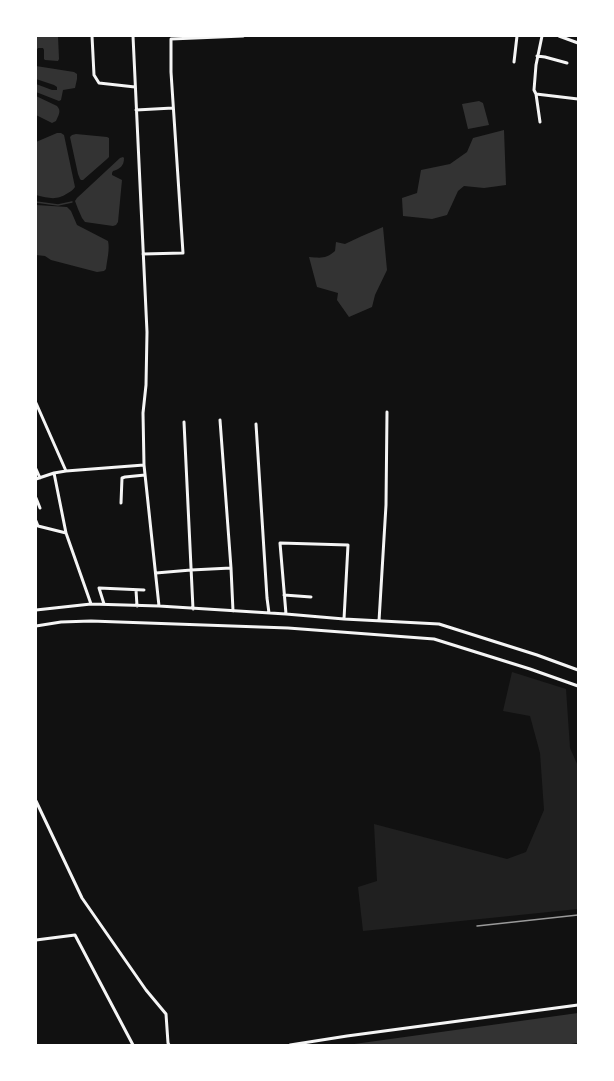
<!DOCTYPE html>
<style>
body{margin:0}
#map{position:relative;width:614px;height:1081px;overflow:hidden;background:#111;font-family:Poppins,sans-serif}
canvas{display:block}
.frame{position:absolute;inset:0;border:37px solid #fff;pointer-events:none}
</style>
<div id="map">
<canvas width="614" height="1081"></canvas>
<div class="frame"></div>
</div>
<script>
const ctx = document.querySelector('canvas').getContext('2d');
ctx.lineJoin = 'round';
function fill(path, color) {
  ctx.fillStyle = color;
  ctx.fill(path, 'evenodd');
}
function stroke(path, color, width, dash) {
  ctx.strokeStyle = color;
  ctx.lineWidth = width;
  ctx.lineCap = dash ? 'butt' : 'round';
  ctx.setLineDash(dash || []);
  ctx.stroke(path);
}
const green = new Path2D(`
 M512 672 566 689 570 748 578 766V909L363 931 358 887 377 881 374 824 507 859 526 852 544 810 540 753 530 716 503 711Z`);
const water = new Path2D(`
 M36 36H58L59 59 58 61 45 60 44 59V50L43 48H38L36 51Z
 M36 66 74 72 77 74V79L75 88 63 90 61 100 59 101 36 92V84L52 90H57V87L54 85 36 79Z
 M36 96 57 106C62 111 58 116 56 121L52 123 36 115Z
 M479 101 483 103 489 125 468 129 462 104Z
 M504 130 506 185 484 188 464 186 458 191 447 215 432 219 403 216 402 198 417 193 421 170 450 164 467 152 473 138Z
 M57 133H61L64 135 75 187C73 190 71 191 68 193 56 201 49 198 36 195V142Z
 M76 134 107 137 109 138V157L107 159 83 180H81L80 179 78 174 70 137 72 135Z
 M123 157 124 158C124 166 120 169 113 171L112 173V175L122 180 118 222 116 225 113 226 85 222 82 218 78 209 75 201 77 198 120 158Z
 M36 205 67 207 71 211 77 225 108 241C110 249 107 260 106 269L104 271 97 272 51 260 45 256 36 255Z
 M383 227 387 270 375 295 372 307 349 317 337 300 338 293 317 287 309 257C321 258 326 259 335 251L336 242 345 244 362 236Z
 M578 1013V1043L564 1045H347Z`);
const stream = new Path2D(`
 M36 202 58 205 72 202`);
const minor = new Path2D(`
 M92 36 94 75 99 83 135 87
 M133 36 147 332 146 385 143 413 144 465 159 606
 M542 36 536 65 534 90 536 94 578 99
 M559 36 578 43
 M537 56 545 57 567 63
 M514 62 517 36
 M536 94 540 122
 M136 110 173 108
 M143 254 183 253 171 72V39L243 36
 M36 403 66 471
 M220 420 231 568 233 611
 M184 422 193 609
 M256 424 267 598 269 613
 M36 469 40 478
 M54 473 66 533
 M36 479 54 473 66 471 144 465
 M36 498 40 508
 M121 503 122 478 125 477 145 475
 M36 521 38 526 66 533 91 604
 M156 573 191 570 231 568
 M136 590 137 606
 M284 595 311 597
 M104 604 99 588 144 590
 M36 610 91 604 159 606 286 614 344 619 439 624 537 655 578 670
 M286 614 280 543 348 545 344 619
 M379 621 386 505 387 412
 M36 626 61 622 91 621 288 628 434 639 530 669 578 686
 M36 801 82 898 146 990 166 1014 168 1043 169 1045
 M36 940 75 935 133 1045
 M290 1045 347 1036 578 1005`);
const rail = new Path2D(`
 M477 926 578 915`);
fill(green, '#202020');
fill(water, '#333');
stroke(stream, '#333', 1.5);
stroke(minor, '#f5f5f5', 3);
stroke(rail, '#9a9a9a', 1.5);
</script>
